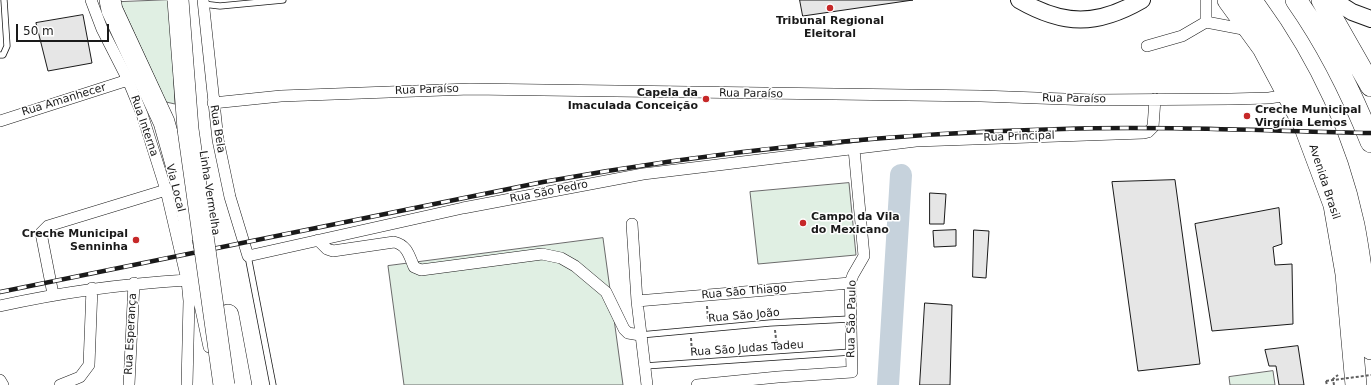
<!DOCTYPE html>
<meta charset="utf-8">
<style>
body{margin:0}
#map{position:relative;width:1371px;height:385px;overflow:hidden;background:#fff;font-family:"DejaVu Sans",sans-serif}
canvas{display:block}
.scale{position:absolute;left:16px;top:24px;width:93px;height:18px;box-sizing:border-box;border:2px solid #1a1a1a;border-top:0;padding-left:5px;font-size:12px;line-height:14px;white-space:nowrap;color:#1a1a1a;-webkit-text-stroke:3px #fff;paint-order:stroke}
</style>
<div id="map">
<canvas width="1371" height="385"></canvas>
<div class="scale">50 m</div>
</div>
<script>
const ctx = document.querySelector('canvas').getContext('2d');
ctx.lineJoin = 'round';
function fill(path, color) {
  ctx.fillStyle = color;
  ctx.fill(path, 'evenodd');
}
function stroke(path, color, width, dash) {
  ctx.strokeStyle = color;
  ctx.lineWidth = width;
  ctx.lineCap = dash ? 'butt' : 'round';
  ctx.setLineDash(dash || []);
  ctx.stroke(path);
}
function label(font, color, halo, rows, align = 'center') {
  ctx.font = font + ' "DejaVu Sans",sans-serif';
  ctx.lineWidth = 3;
  ctx.setLineDash([]);
  ctx.textBaseline = 'middle';
  ctx.strokeStyle = halo;
  ctx.fillStyle = color;
  for (const [text, x, y, turn = 0] of rows) {
    ctx.save();
    ctx.translate(x, y);
    ctx.rotate((+turn || 0) * Math.PI / 180);
    ctx.textAlign = isNaN(turn) ? turn : align;
    if (halo) ctx.strokeText(text, 0, 0);
    ctx.fillText(text, 0, 0);
    ctx.restore();
  }
}
const green = new Path2D(`
 M170 0 175 104 166 102 120 2Z
 M849 183 856 255 758 264 750 192Z
 M603 238 623 385H404L388 266Z
 M1273 371 1275 385H1230L1229 377Z`);
const river = new Path2D(`
 M888 385 901 175`);
const building = new Path2D(`
 M800 0H913L803 16Z
 M83 15 92 63 48 71 36 23Z
 M1175 180 1200 364 1138 371 1112 182Z
 M930 193 946 194 944 224H930Z
 M1279 208 1282 244 1273 247 1275 265 1292 264 1293 324 1212 331 1195 224Z
 M956 230V246L934 247 933 231Z
 M974 230 989 231 986 278 973 277Z
 M925 303 952 305 950 385H920Z
 M1298 346 1304 385H1279L1276 366H1269L1265 350Z`);
const path = new Path2D(`
 M707 306 708 320
 M775 330 777 348
 M691 338 692 354
 M1326 381 1327 385
 M1334 385 1333 379 1338 375`);
const lane = new Path2D(`
 M203 4 220 6 283 0
 M0 55H3L7 46 4 0
 M248 256 273 385
 M640 335 770 323 850 319
 M645 366 851 352`);
const street = new Path2D(`
 M91 0 102 29 128 80 142 114 166 190 187 280 189 301 187 385
 M203 0 218 140 230 197 248 256 463 208 643 174 916 141 1144 133 1148 132 1153 127 1155 99
 M1206 0V22L1248 30
 M1147 46 1182 36 1206 22
 M213 103 281 96 470 89 981 96 1093 100 1231 99 1269 98 1288 95
 M0 121 128 80
 M632 224 637 301 647 385
 M183 225 209 347
 M318 240 327 249 333 251 394 242C407 245 409 255 414 267L421 270 542 254 561 258 575 266 606 292 624 329 628 333 640 335
 M53 294 41 233 48 226 166 190
 M637 301 850 283
 M0 306C62 292 123 284 187 280
 M0 380 3 385
 M60 385 80 377 89 365 92 288
 M129 385 134 283
 M697 385 778 377 852 372 850 283 853 275 864 256 854 149`);
const secondary = new Path2D(`
 M1019 0C1064 26 1097 26 1142 0
 M1333 0 1352 12 1371 19`);
const highway = new Path2D(`
 M110 0 112 10 164 122 179 175 191 230
 M1228 0 1263 48 1304 125 1334 205 1346 274 1356 385
 M1251 0C1300 65 1337 145 1354 225 1362 266 1366 308 1371 349
 M1296 0C1327 44 1351 92 1371 142
 M1322 0 1371 86
 M228 315 241 385`);
const rail = new Path2D(`
 M0 292 543 182C715 151 888 133 1062 129 1165 126 1268 131 1371 133`);
const pathBridge = new Path2D(`
 M1326 381 1371 375`);
const highwayBridge = new Path2D(`
 M178 0 188 129 224 385`);
const markers = [
 [830,8,4,"#c62828"],
 [706,99,4,"#c62828"],
 [1247,116,4,"#c62828"],
 [803,223,4,"#c62828"],
 [136,240,4,"#c62828"]
];
const poiNames = [
 ["Tribunal Regional",830,21,"center"],
 ["Eleitoral",830,34,"center"],
 ["Capela da",698,93],
 ["Imaculada Conceição",698,106],
 ["Creche Municipal",1255,110,"left"],
 ["Virgínia Lemos",1255,123,"left"],
 ["Campo da Vila",811,217,"left"],
 ["do Mexicano",811,230,"left"],
 ["Creche Municipal",128,234],
 ["Senninha",128,247]
];
const streetNames = [
 ["Rua Paraíso",427,90,-2],
 ["Rua Paraíso",751,94,1],
 ["Rua Paraíso",1074,99,1],
 ["Rua Amanhecer",64,100,-17],
 ["Rua Interna",144,126,71],
 ["Rua Bela",217,129,81],
 ["Rua Principal",1019,137,-2],
 ["Avenida Brasil",1324,182,72],
 ["Via Local",175,188,76],
 ["Rua São Pedro",549,192,-11],
 ["Linha Vermelha",209,193,81],
 ["Rua São Thiago",744,292,-5],
 ["Rua São João",744,316,-5],
 ["Rua São Paulo",852,319,-89],
 ["Rua Esperança",131,334,-87],
 ["Rua São Judas Tadeu",747,349,-4]
];
fill(green, '#e0efe3');
stroke(green, '#6a6a6a', 1);
stroke(river, '#c6d2dc', 22);
fill(building, '#e6e6e6');
stroke(building, '#1a1a1a', 1);
stroke(lane, '#1a1a1a', 7);
stroke(street, '#1a1a1a', 12);
stroke(secondary, '#1a1a1a', 18);
stroke(highway, '#1a1a1a', 22);
stroke(path, '#5f5f5f', 2, [3, 2]);
stroke(lane, '#fff', 5.5);
stroke(street, '#fff', 11);
stroke(secondary, '#fff', 16);
stroke(highway, '#fff', 21);
stroke(rail, '#1a1a1a', 4.5);
stroke(rail, '#fff', 3, [9]);
stroke(highwayBridge, '#1a1a1a', 22, []);
stroke(pathBridge, '#5f5f5f', 2, [3, 2]);
stroke(highwayBridge, '#fff', 21);
for (const [x, y, r, color] of markers) {
  const dot = new Path2D();
  dot.arc(x, y, r, 0, 2 * Math.PI);
  ctx.fillStyle = color;
  ctx.fill(dot);
  stroke(dot, '#fff', 1.5);
}
label('bold 11px', '#1a1a1a', '#fff', poiNames, 'right');
label('11px', '#1a1a1a', '#fff', streetNames);
</script>
